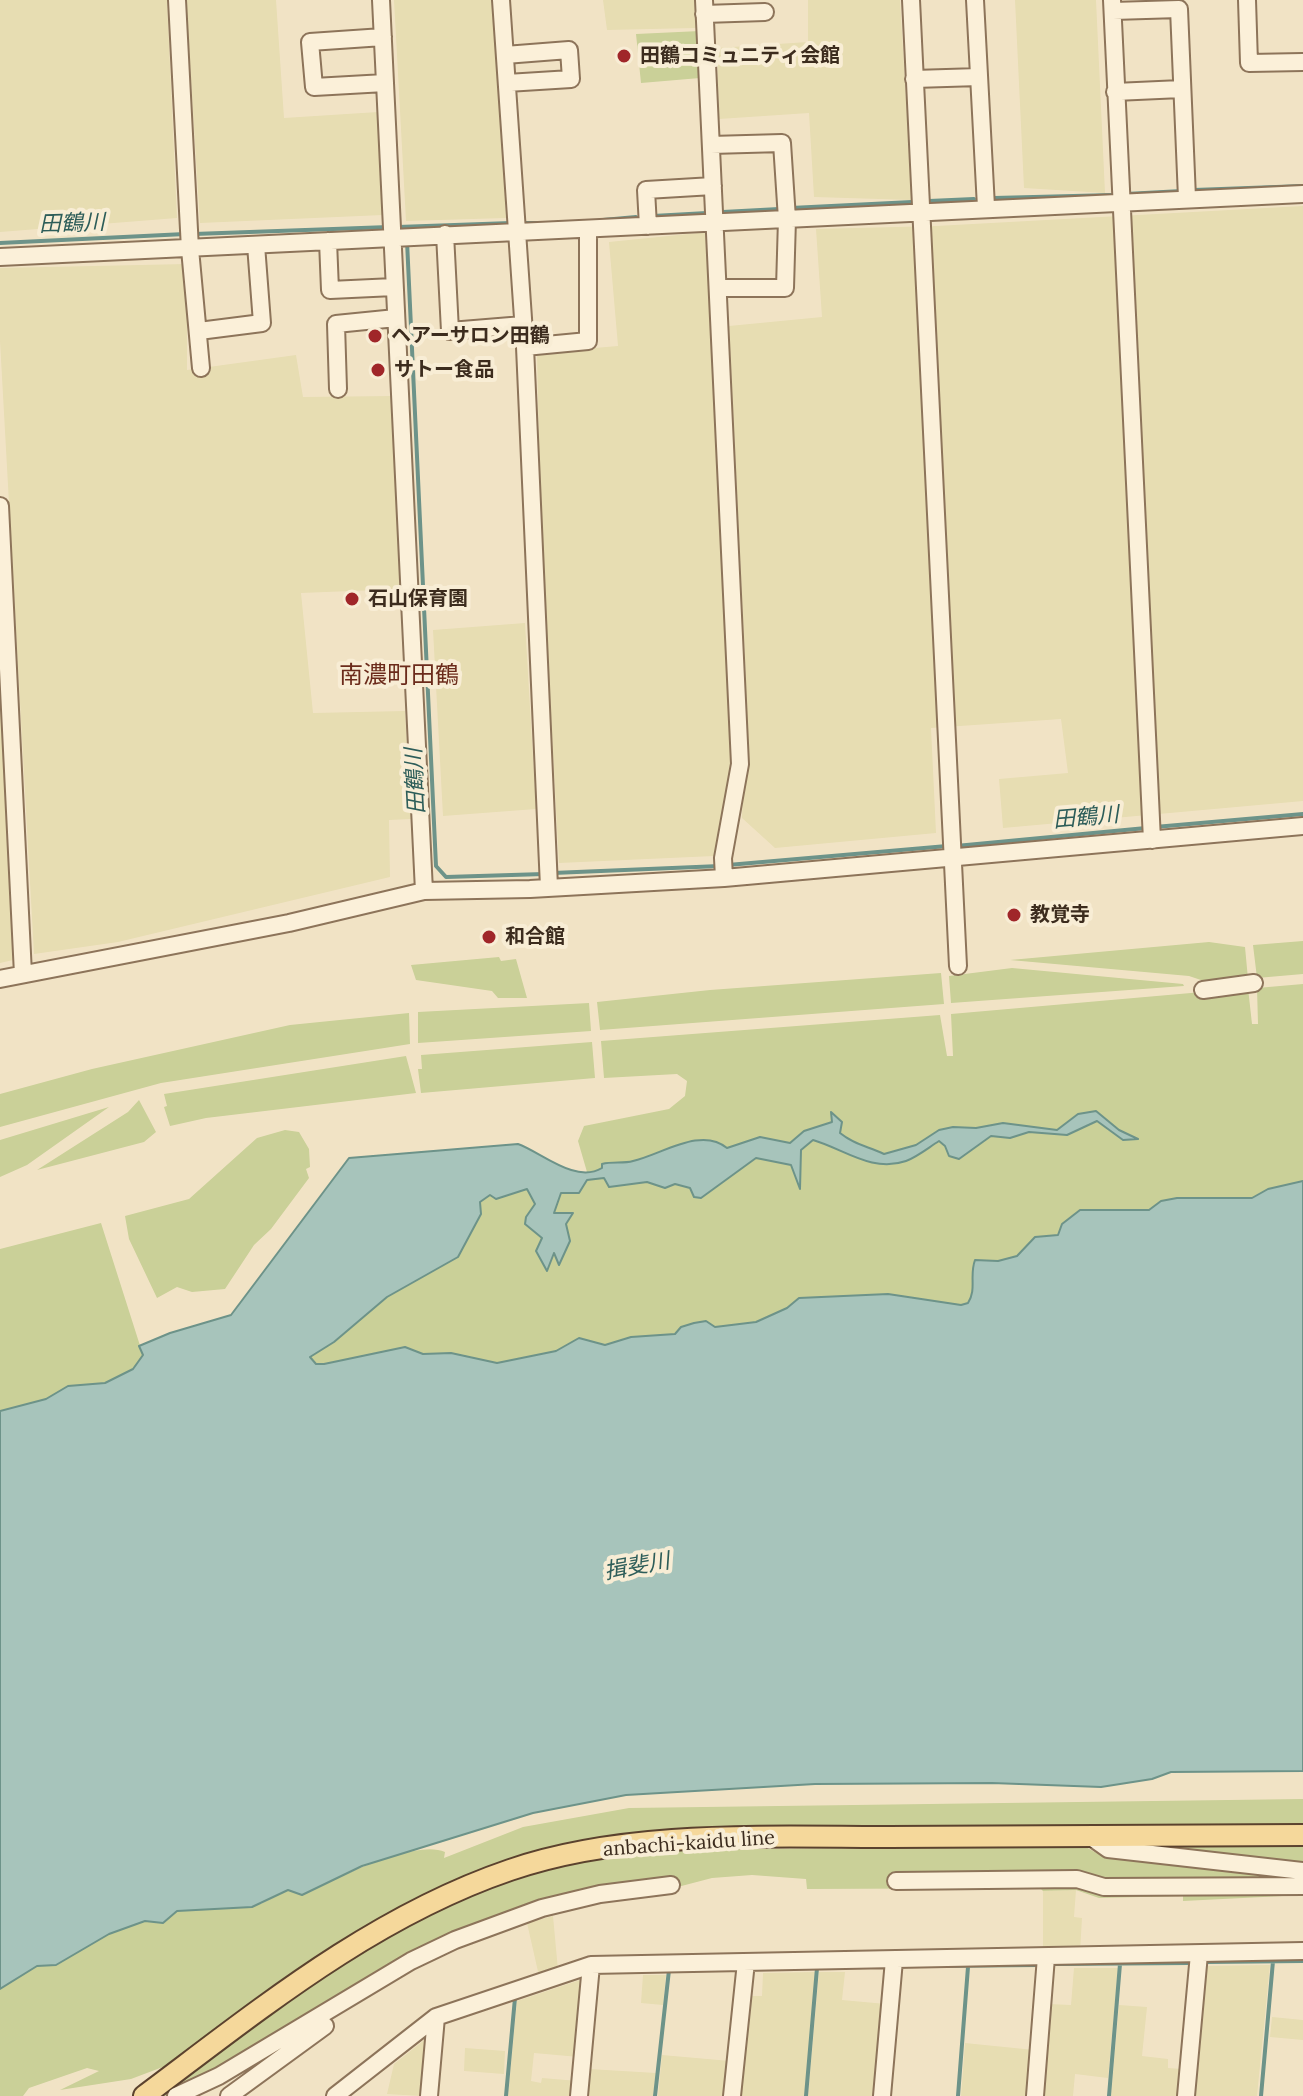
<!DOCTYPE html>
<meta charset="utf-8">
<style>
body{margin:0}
canvas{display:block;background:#f1e3c5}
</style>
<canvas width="1303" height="2096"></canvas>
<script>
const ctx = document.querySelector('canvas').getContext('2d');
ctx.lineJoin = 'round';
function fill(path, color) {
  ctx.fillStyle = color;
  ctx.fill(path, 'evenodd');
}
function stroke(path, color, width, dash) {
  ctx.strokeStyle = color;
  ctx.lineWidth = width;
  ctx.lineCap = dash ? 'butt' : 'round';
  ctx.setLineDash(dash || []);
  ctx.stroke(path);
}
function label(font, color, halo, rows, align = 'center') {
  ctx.font = font + ' Lora,"Noto Sans JP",serif';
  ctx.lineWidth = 8;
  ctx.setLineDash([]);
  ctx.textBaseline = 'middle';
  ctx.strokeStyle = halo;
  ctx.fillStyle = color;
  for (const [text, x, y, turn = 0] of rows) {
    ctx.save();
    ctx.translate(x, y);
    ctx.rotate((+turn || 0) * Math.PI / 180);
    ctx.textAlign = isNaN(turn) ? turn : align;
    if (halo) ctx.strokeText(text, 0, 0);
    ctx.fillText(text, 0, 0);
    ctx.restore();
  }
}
const farmland = new Path2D(`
 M0 0H167L177 218 0 232Z
 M186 0H276L284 118 378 112 383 215 200 223Z
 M394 0H495L506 218 406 221Z
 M603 0H695L696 28 607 30Z
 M808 0H900L912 200 814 197 809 113 719 119 717 48 808 42Z
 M1015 0H1096L1105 193 1024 188Z
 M1303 206V801L1003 828 999 779 1068 773 1061 719 931 728 936 833 775 848 742 818 746 680 729 326 822 317 816 229 936 226Z
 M708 232 732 767 714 856 559 863 541 535 537 353 618 346 609 242Z
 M187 264V370L296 355 303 397 392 396 401 589 301 593 313 713 405 711 411 819 389 820 390 877 118 942 34 954 0 341V268Z
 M525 623 536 809 443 816 433 630Z
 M0 700 13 960 0 963Z
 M1076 1890 1074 1917 1082 1918 1080 1952H1043V1891Z
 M553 1916 558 1970 539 1976 527 1923Z
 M1270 1965 1257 2096H1191L1203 1966Z
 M1074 1968H1118L1108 2078 1075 2074 1073 2096H1040L1048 2004 1071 2005Z
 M815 1972 805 2096H737L746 1996H762L763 1973Z
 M819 1972H845L842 2000 886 2004 877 2096H808Z
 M643 1975H666L663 2005 641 2003Z
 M586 1978 579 2057 534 2053 531 2081 541 2083 542 2078 578 2081 576 2096H508L517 2001Z
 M1119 2005 1147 2007 1142 2056 1168 2059V2068L1182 2069 1179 2096H1111Z
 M1272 2017 1303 2020V2040L1270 2037Z
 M428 2037 422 2096 387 2094 394 2064Z
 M965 2043 1034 2050 1030 2096H961Z
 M465 2048 505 2051 504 2074 464 2071Z
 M662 2055 730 2061 726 2096H658Z
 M589 2069 656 2073 653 2096H587Z`);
const green = new Path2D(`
 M700 31V78L641 83 636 34Z
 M1303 941V974L1257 978 1253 945Z
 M1209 942 1245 947 1248 979 1207 982 1189 976 1010 960Z
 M499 957 501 961 516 959 527 998H498L492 991 416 980 411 965Z
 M1012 968 1183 984 1184 986 951 1003 949 976Z
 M941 973 944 1004 600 1030 597 1002 710 990Z
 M1303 984V1194L983 1311 557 1366 316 1364 260 1345 476 1198 518 1186 533 1191 587 1172 578 1141 584 1126 669 1109 685 1096 687 1081 677 1074 604 1078 601 1041 940 1015 947 1056H953L951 1014 1248 988 1252 1024H1258L1257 988Z
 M589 1003 591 1031 418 1043V1012Z
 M409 1013 410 1044 161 1083 0 1127V1094L92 1069 290 1025Z
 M592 1042 595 1078 421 1093 418 1069H422L421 1055Z
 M406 1056 416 1093 206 1118 170 1126 164 1107 167 1106 164 1094Z
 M139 1100 156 1132 144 1142 37 1170 128 1112Z
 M109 1107 27 1165 0 1177V1140Z
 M285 1130 299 1132 309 1149 310 1167 306 1169 309 1178 271 1229 254 1245 225 1289 192 1292 177 1287 157 1298 129 1239 125 1216 189 1199 257 1138Z
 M101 1223 143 1355 133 1369 105 1383 68 1386 46 1399 0 1411V1249Z
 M1303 1799V1829L682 1833 428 1895 336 1944 168 2065 131 2079 60 2090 99 2071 87 2068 29 2088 23 2096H0V1989L37 1966 56 1965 109 1934 145 1921 163 1923 177 1910 261 1904 288 1890 302 1895C331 1881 414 1838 445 1852L444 1858 523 1827 629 1808Z
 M1303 1842V1866L1113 1847Z
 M1084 1846 1100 1855 1303 1875V1883L896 1877 1303 1889V1895L1183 1901V1896L1099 1898 1076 1890 1043 1891 1040 1888 807 1889 806 1879 752 1875 712 1878 670 1889 539 1905 326 2009 166 2096H154L354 1952 476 1890 567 1863 650 1850Z`);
const water = new Path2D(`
 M1096 1111 1119 1130 1138 1139 1123 1140 1097 1121 1067 1135 1029 1132 1010 1138 991 1136 959 1159 949 1156 945 1146 939 1141C928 1148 917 1157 906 1161 872 1173 844 1149 813 1140L801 1150 800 1189 791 1165 756 1158 701 1198 694 1197 690 1188 675 1184 665 1188 647 1182 609 1187 604 1178 587 1180 579 1193H561L554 1213H573L566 1224 570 1241 559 1265 554 1253 547 1271 536 1251 542 1238 525 1224 526 1217 535 1204 527 1189 496 1199 490 1195 480 1202 481 1214 458 1257 387 1297 334 1342 310 1357 316 1364H324L405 1347 423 1354 451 1353 497 1363 556 1351 579 1338 605 1345 631 1337 675 1334 681 1327 694 1323 706 1321 715 1327 756 1322 787 1308 799 1298 888 1294 961 1305 968 1303C977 1289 969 1276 975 1260L998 1261 1017 1256 1035 1237 1058 1235 1062 1224 1080 1210H1149L1161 1201 1177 1198H1252L1268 1189 1303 1181V1771L1171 1772 1152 1779 1101 1787 992 1783 815 1784 626 1795 533 1813 362 1866 302 1895 288 1890 252 1907 177 1911 163 1923 145 1921 109 1934 56 1965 37 1966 0 1989V1411L46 1399 68 1386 105 1383 133 1369 143 1355 139 1346 170 1333 231 1315 349 1158 518 1144C541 1152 575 1184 602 1168V1164C613 1161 623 1164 633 1161 661 1155 701 1126 727 1148L760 1137 790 1143 804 1131 832 1122 831 1112 842 1122 840 1133C855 1145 867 1146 884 1154L916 1145 939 1130 953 1127 976 1128 1003 1123 1057 1130 1078 1114Z`);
const stream = new Path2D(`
 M1194 190 1303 186
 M1126 194 1182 191
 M994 198 1113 195
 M929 201 974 199
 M791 208 912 202
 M723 212 779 209
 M653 216 707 213
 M603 220 636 217
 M521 223H538
 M398 227 511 223
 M194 234 389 227
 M407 241 436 866 446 877 544 874
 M0 243 185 234
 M1155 827 1303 814
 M956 846 1146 828
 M728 865 947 846
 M553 873 720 866
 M1206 1962 1303 1961
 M1055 1964 1189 1963
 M924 1966 1038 1965
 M506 2096 515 1998
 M655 2096 669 1970
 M806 2096 817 1968
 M958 2096 968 1967
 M1109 2096 1120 1964
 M1261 2096 1273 1961`);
const minor = new Path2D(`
 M177 0 190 249 201 368
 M381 0 424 891
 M501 0 525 347 549 887
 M704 0 740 764 723 858 724 878
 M911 0 958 966
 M975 0 986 207
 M1112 0 1152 840
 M1247 0 1249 63 1303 62
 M1113 11 1179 9 1187 198
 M704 14 765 12
 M383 37 310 42 314 87 385 83
 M505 55 569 50 571 79 507 83
 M914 79 979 77
 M1115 92 1181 89
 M711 145 782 143 787 219 785 288H718
 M648 226 646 190 713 186
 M445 234 450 331 523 325
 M328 241 330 290 394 287
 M0 257 1303 194
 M199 331 262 323 256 245
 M525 347 588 341V230
 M338 389 336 324 396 318
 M0 506 23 974
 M0 979 289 923 424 891 530 889 724 878 1303 826
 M1203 990 1254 983
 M1091 1837 1108 1849 1303 1871
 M896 1881 1077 1879 1104 1887 1303 1886
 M176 2096 219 2076 411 1961 455 1940 542 1908 600 1894 671 1885
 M229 2096 325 2026
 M335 2096 436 2017 591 1965 1303 1951
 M429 2096 436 2017
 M579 2096 591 1965
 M732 2096 746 1962
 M882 2096 894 1960
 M1035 2096 1046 1957
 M1186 2096 1199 1954`);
const major = new Path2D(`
 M144 2096C259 2010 372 1917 510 1870 626 1830 767 1837 889 1837 1027 1837 1165 1836 1303 1835`);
const markers = [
 [624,56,8,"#a02629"],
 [375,336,8,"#a02629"],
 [378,370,8,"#a02629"],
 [352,599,8,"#a02629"],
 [1014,915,8,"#a02629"],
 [489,937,8,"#a02629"]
];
const poiNames = [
 ["田鶴コミュニティ会館",640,56],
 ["ヘアーサロン田鶴",391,336],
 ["サトー食品",394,370],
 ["石山保育園",368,599],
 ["教覚寺",1030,915],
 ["和合館",505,937]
];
const streetNames = [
 ["anbachi-kaidu line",689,1844,-4]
];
const waterNames = [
 ["田鶴川",72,224,-2],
 ["田鶴川",416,781,-93],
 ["田鶴川",1086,818,-5],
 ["揖斐川",637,1567,-10]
];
const quarterNames = [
 ["南濃町田鶴",399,676]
];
fill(farmland, '#e7ddb2');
fill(green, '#cad098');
fill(water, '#a7c4bb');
stroke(water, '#6d9389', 2);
stroke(stream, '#6d9389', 4);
stroke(minor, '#8d745a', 20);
stroke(major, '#5b422e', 24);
stroke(minor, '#fbf0d9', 16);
stroke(major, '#f5d89b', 20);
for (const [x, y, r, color] of markers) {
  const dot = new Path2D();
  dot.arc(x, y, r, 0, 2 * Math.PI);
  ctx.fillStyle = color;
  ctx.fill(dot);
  stroke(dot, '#f8edd5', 3);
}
label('bold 20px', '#3c2c1e', '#f8edd5', poiNames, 'left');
label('20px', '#3c2c1e', '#f8edd5', streetNames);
label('italic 22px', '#2d5d59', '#f8edd5', waterNames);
label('24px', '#6b2b1b', '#f8edd5', quarterNames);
</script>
